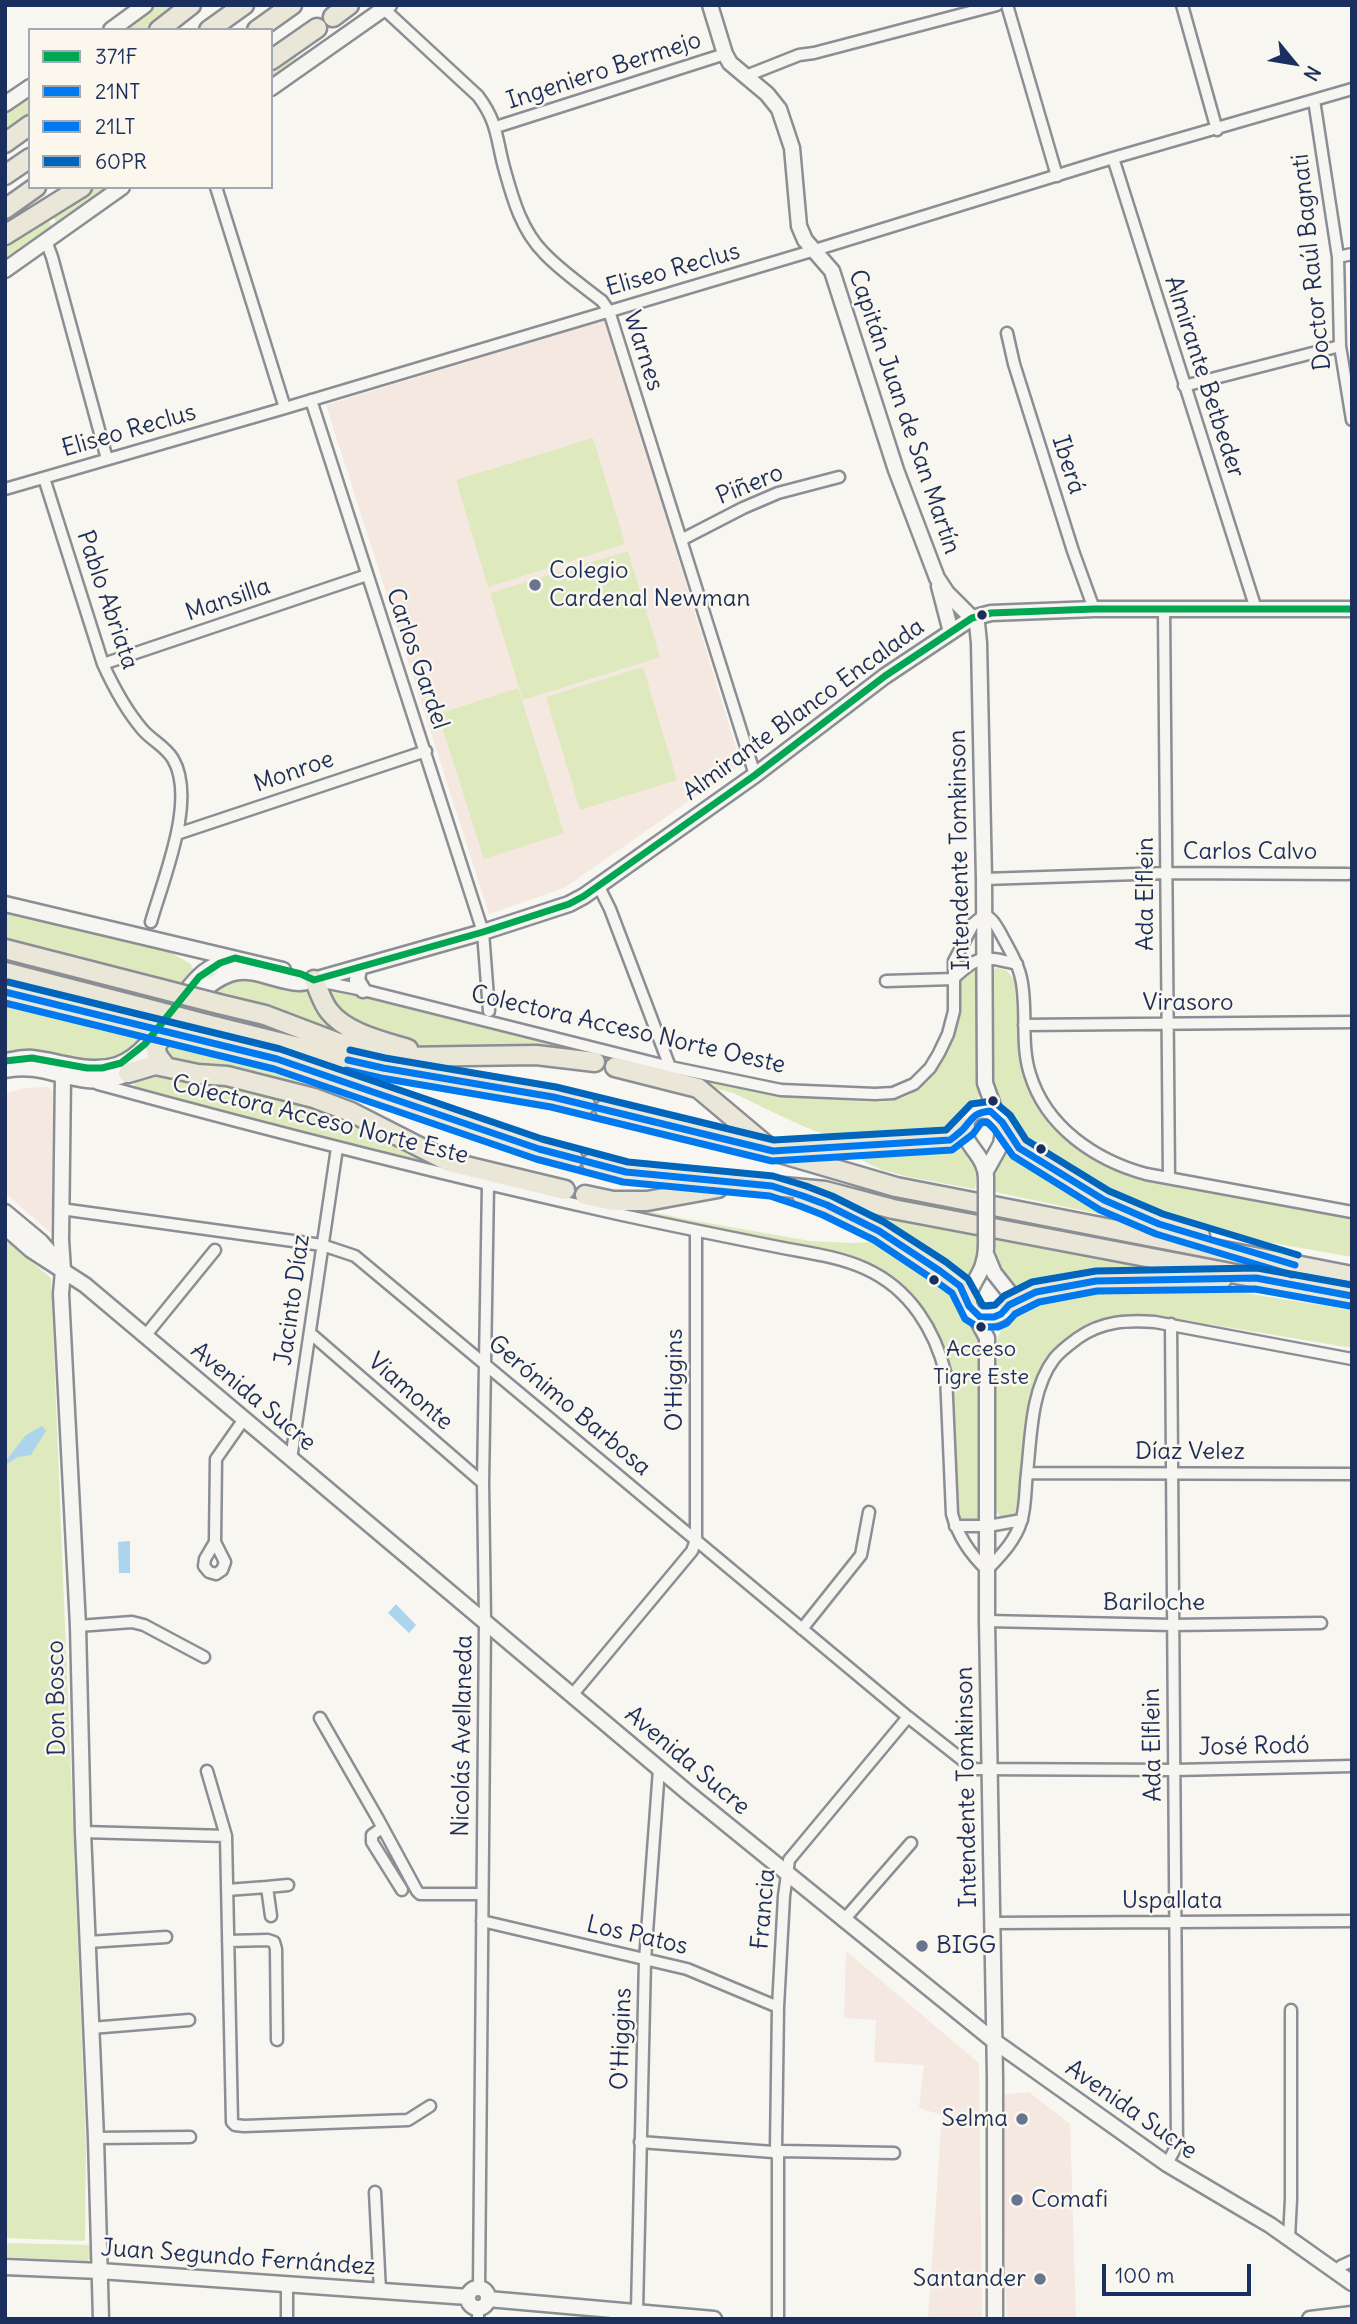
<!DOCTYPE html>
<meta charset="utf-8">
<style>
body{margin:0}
#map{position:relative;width:1357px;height:2324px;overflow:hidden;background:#f8f6f0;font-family:Delius,sans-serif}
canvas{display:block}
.frame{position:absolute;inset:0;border:7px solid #1b2f5e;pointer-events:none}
.legend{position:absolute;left:28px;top:28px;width:245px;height:161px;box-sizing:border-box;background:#fbf7ec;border:2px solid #a1a7b3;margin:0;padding:9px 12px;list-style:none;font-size:21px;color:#1b2f5e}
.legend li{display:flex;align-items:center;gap:14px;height:35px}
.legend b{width:35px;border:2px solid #a1a7b3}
.north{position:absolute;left:1259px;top:28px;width:70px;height:70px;-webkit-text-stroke:5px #fbf7ec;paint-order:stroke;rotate:120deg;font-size:19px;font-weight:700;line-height:28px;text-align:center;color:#1b2f5e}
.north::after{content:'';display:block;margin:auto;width:24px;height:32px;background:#1b2f5e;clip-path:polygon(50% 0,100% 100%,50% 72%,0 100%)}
.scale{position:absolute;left:1102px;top:2264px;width:149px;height:32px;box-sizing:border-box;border:4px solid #1b2f5e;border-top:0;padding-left:9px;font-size:21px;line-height:24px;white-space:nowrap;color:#1b2f5e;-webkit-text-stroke:5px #fbf7ec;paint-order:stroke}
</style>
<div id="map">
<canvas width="1357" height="2324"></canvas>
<div class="frame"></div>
<ul class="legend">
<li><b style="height:9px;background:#00a651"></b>371F</li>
<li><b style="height:9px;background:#0079ef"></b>21NT</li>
<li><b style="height:9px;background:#0079ef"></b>21LT</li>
<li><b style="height:9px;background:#0065bd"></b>60PR</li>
</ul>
<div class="north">N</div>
<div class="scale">100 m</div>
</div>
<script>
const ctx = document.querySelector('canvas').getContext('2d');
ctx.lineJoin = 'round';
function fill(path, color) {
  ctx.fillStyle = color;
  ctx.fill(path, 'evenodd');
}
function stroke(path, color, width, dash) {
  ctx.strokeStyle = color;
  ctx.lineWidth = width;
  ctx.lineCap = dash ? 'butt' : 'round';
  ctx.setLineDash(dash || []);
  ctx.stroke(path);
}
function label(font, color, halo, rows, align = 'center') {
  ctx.font = font + ' Delius,sans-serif';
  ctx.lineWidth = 5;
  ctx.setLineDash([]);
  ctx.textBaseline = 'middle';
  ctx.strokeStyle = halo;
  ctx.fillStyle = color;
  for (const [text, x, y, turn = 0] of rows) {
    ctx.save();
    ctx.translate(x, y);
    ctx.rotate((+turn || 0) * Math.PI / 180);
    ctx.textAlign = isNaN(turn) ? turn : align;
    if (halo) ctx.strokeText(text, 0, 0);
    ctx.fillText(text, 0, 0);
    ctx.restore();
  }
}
const built = new Path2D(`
 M606 320 741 765 564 888 489 914 326 405Z
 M47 1087 56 1093 51 1233 5 1193V1093L26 1088Z
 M846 1951 979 2063 982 2319H928L942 2115 919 2108 924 2065 874 2062 876 2020 844 2018Z
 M1029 2092 1070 2124 1076 2319H1007L999 2095Z`);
const green = new Path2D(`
 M153 5H183L152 30H119Z
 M294 55 300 61 271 78V71Z
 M30 93V121L5 140V110Z
 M93 187H107L57 223 49 212Z
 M45 216 53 227 5 261V243Z
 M593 438 625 544 488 587 456 480Z
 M628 551 660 657 523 700 490 593Z
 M643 667 677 780 580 810 546 697Z
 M518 688 564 833 484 859 438 714Z
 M5 912 165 949 191 964 193 970V979L188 986 5 943Z
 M5 952 181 995 171 1008 5 967Z
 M964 963 978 964 982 1086 977 1101 954 1131 857 1140 840 1138 818 1132 798 1124 733 1093 578 1053 441 1051 402 1042 339 1016 327 993 332 988H341C390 1000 441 1011 490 1025 605 1055 722 1095 842 1100 861 1101 886 1105 905 1097 912 1095 921 1087 926 1082 947 1062 952 996 958 966Z
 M996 968 1006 970 1014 979 1022 1070C1036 1111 1066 1145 1105 1165 1126 1176 1153 1180 1177 1185 1235 1198 1294 1206 1352 1218V1257L1199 1230 1105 1195 1027 1145 1009 1117 994 1085 990 974Z
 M245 975 313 994 363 1043 213 992 205 1001 347 1051 190 1013 211 989Z
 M5 979 216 1035 213 1038 5 986Z
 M5 998 150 1034 114 1064 5 1057Z
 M167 1039 269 1065 322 1093 172 1067 159 1049Z
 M161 1073 217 1082 313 1104 535 1187 685 1219 810 1241 854 1243 882 1241 954 1289 963 1309 980 1327 982 1504 978 1518C966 1525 960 1521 954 1509L946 1364 920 1310 867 1266 835 1252 580 1202 488 1181 416 1161 396 1158 321 1137 137 1090 134 1086 135 1078Z
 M962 1141 977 1170 975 1189 909 1177 882 1170 851 1155Z
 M1005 1145 1017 1158 1029 1162 1151 1225 995 1192 992 1166Z
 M839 1204 1165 1269V1272L1114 1274 1014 1285C999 1276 994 1262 994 1245L979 1241C979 1254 981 1267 970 1275L960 1273 897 1234Z
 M5 1240 51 1278 86 2146 85 2241 5 2238Z
 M1172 1286 1212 1288 1352 1310V1348L1172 1318 1130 1314 1100 1319 1064 1343 1051 1358 1037 1379 1019 1511 1016 1518 1003 1520 994 1508 993 1502 992 1351 1002 1328 1012 1314 1023 1303 1085 1288Z
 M5 2243 94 2245 91 2259 86 2261 5 2257Z`);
const water = new Path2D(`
 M42 1426 46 1431 31 1455 18 1457 5 1465V1462L26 1435Z
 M130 1541V1573H119L118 1542Z
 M396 1604 416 1625 409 1633 388 1613Z`);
const street = new Path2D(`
 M1007 5 1057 176
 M1182 5 1217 130
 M384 9 478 96C499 124 496 140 505 171 513 200 522 231 544 253 561 271 583 286 602 301L609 311 755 775
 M746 76 799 55 814 53 997 5
 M1314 100 1338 257 1340 346 1352 420
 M496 127 725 54
 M1113 158 1256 609
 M216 187 285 408
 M46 241 52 257 107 459
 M1338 257 1352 254
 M1007 333 1014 364 1073 551 1094 609
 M1184 386 1340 346
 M311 400 483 932 489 1011
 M44 478 103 664C113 686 126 710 142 729 151 740 165 746 173 759 197 800 163 879 151 922
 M5 489 285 408 815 250 1113 158 1352 89
 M681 540 743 508 778 493 839 477
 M1164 610 1169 1178
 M103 664 367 575
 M177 834 426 751
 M984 879 1167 873 1348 874
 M599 887 610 909 670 1067
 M318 981 363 990 670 1067 781 1090 875 1094 893 1093 914 1084 930 1068 939 1053 948 1034 954 1011V961L974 923 984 915C993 918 996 926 1001 934 1008 948 1018 962 1021 978 1028 1009 1020 1043 1030 1074 1046 1127 1095 1160 1146 1174L1352 1212
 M886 981 953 979C979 954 984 956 1017 964
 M1024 1025 1352 1022
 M98 1084C270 1131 443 1175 618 1214 668 1225 718 1235 768 1245 800 1252 836 1255 866 1269 910 1289 935 1330 946 1375L952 1514C958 1536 971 1555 987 1570 1001 1555 1015 1541 1021 1522 1026 1507 1025 1489 1027 1473 1031 1437 1031 1389 1054 1359 1060 1351 1070 1344 1078 1338 1102 1321 1127 1320 1155 1322L1352 1359
 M61 1209 322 1245 355 1256 908 1717 974 1769 1175 1770 1352 1766
 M310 1333 483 1483
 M145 1336 215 1250
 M291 1459 337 1148
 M1027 1473 1352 1474
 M955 1526H988L1022 1520
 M215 1542 225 1562 222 1570 216 1574 209 1572 204 1566 205 1559 215 1542 216 1459 244 1419
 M987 1621 1172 1625 1321 1623
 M78 1626 132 1622 144 1625 204 1657
 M802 1629 861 1555 869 1512
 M573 1694 692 1551 696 1540V1231
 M320 1718 378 1819 417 1891 420 1894H481
 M207 1771 226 1836 232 2122 235 2125 244 2126 408 2120 430 2106
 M382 1828 372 1835V1842L402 1890
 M83 1832 226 1836
 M227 1890 267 1887
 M271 1916 267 1887 288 1885
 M482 1921 687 1969 778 2007
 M843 1921 911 1843
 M992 1923 1352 1921
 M228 1941 268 1940 274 1942 276 1949 277 2040
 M88 1942 166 1937
 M91 2028 189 2020
 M96 2138 190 2137
 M640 2142 773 2152 778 2155
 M776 2148 778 2007 784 1896 789 1860 908 1717
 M781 2151 894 2153
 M1167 2164 1177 2145 1171 1324
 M375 2192 380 2291
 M1289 2238 1291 2199V2010
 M1341 2266 1352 2261
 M479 2288 485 1621 483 1483 488 1185
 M637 2311 645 1960 659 1769
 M287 2319V2285
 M478 2319V2308
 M778 2319V2155`);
const secondary = new Path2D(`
 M710 5 725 54 730 63 767 94 779 109 792 148 799 226 805 240 832 271 896 470 937 578 947 593 977 623 979 643 984 879 985 1083 996 1114
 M111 30 145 5
 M271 88 389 5
 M5 104 30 87
 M5 270 122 187
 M939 586 951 632
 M5 904 283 970
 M359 968 357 980 363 990
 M5 1061C14 1060 23 1057 32 1058 60 1061 89 1074 117 1065 155 1052 174 997 204 972 213 965 223 962 233 959
 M5 1070C45 1061 77 1089 116 1078 164 1064 180 992 230 974 253 966 275 982 299 983 304 983 310 981 314 980L483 932 569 904 584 896 755 775 885 676 972 618 991 613 1094 609H1352
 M63 1075 61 1240 63 1270 61 1294 78 1626 83 1832 96 2138 101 2319
 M986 1178C986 1155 962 1144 965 1128 969 1104 996 1106 1004 1127L1001 1144 986 1171
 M5 1212 41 1242 59 1263
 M5 1227 31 1250 85 1285 687 1792 994 2041 1167 2164 1270 2225 1352 2283
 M986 1247C985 1274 972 1279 967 1301L987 1338V1621L995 2077V2319
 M974 1313C987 1320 1001 1317 1009 1305V1292L994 1273 986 1254
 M5 2267 100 2271 468 2297
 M468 2298a10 10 0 1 1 20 0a10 10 0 1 1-20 0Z
 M488 2299 714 2319
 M1310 2319 1352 2314`);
const highway = new Path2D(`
 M333 17 349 5
 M159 30 191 5
 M209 30 244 5
 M257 30 292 5
 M271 60 317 28
 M5 143 30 125
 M5 175 30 158
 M5 209 36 187
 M5 235 82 187
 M5 949 157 988
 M5 972 145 1008
 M314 980C319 990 322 1002 329 1011 346 1033 382 1041 408 1049
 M5 992 138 1027
 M219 1004 265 1015 336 1042 398 1057 536 1055 595 1062
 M206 1024 383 1068 553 1097 585 1105
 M154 1034 157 1055 166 1067
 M201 1042 277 1059 539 1149 573 1159
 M615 1067 698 1088 773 1151 829 1147 874 1146 950 1140 965 1127
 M128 1073 155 1065 198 1074 227 1076 314 1098 351 1112 449 1162 565 1190
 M605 1109 773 1151 896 1187 1352 1276
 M1004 1127 1019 1148 1104 1200 1159 1224 1200 1236
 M592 1163 626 1172 825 1191 893 1209 1352 1296
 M585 1195 613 1201H647L718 1188
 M802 1195C860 1217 912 1250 960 1286L967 1301
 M1009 1305C1073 1270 1152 1281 1222 1279`);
const secondaryBridge = new Path2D(`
 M986 1178V1247`);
const highwayBridge = new Path2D(`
 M157 988 219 1004
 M145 1008 206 1024
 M138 1027 201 1042`);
const bus1 = new Path2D(`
 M5 1061 32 1058 87 1068H102L121 1063 145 1044 199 977 220 963 235 958 301 974 314 980 483 932 569 904 584 896 755 775 885 676 972 618 991 613 1094 609H1352`);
const bus2 = new Path2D(`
 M5 992 277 1059 539 1149 626 1172 772 1186 803 1196 827 1205 879 1231 940 1271 960 1286 969 1306 980 1317H994L1001 1314 1009 1305 1036 1292 1096 1281 1256 1278 1352 1296
 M348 1060 383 1068 553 1097 773 1151 950 1140C955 1136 961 1132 965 1127 974 1116 975 1113 990 1111L1002 1122 1019 1148 1104 1200 1159 1224 1295 1265`);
const bus3 = new Path2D(`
 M5 1003 274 1069 536 1159 623 1182 770 1196 800 1206 823 1215 874 1240 934 1280 952 1293 965 1319 978 1327H998L1007 1323 1015 1314 1039 1302 1097 1291 1255 1289 1350 1306
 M346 1070 381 1078 551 1107 772 1161 952 1150 973 1134 981 1123 987 1122 994 1129 1013 1156 1100 1210 1156 1234 1292 1275`);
const bus4 = new Path2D(`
 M8 982 280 1049 542 1139 628 1162 773 1176 806 1186 832 1196 884 1222 946 1262 968 1279 983 1306 995 1305 1004 1296 1032 1282 1096 1271 1257 1268 1352 1285
 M350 1050 385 1058 556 1087 774 1140 946 1130 971 1104 993 1101 1010 1115 1026 1140 1109 1191 1163 1214 1298 1255`);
const markers = [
 [535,585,7,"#687591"],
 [982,615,6,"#1b2f5e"],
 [993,1101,6,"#1b2f5e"],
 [1041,1149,6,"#1b2f5e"],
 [934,1280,6,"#1b2f5e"],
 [981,1327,6,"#1b2f5e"],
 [922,1946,7,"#687591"],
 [1022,2119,7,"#687591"],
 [1017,2200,7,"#687591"],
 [1040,2279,7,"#687591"]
];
const busNames = [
 ["Acceso",981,1350],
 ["Tigre Este",981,1378]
];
const streetNames = [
 ["Ingeniero Bermejo",604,71,-18],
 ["Doctor Raúl Bagnati",1312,262,-96],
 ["Eliseo Reclus",673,270,-16],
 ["Warnes",643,351,72],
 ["Almirante Betbeder",1204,377,72],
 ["Capitán Juan de San Martín",904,412,71],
 ["Eliseo Reclus",129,431,-16],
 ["Iberá",1068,465,72],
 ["Piñero",750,485,-22],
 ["Pablo Abriata",107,600,71],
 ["Mansilla",228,600,-19],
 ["Carlos Gardel",417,659,71],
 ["Almirante Blanco Encalada",804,710,-36],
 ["Monroe",294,772,-19],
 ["Intendente Tomkinson",960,850,-91],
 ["Carlos Calvo",1250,852],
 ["Ada Elflein",1146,894,-90],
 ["Virasoro",1188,1003],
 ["Colectora Acceso Norte Oeste",628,1030,13],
 ["Colectora Acceso Norte Este",320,1120,14],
 ["Jacinto Díaz",293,1300,-82],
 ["O'Higgins",675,1380,-90],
 ["Viamonte",410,1392,41],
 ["Avenida Sucre",253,1397,40],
 ["Gerónimo Barbosa",569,1406,40],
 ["Díaz Velez",1190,1452],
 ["Bariloche",1154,1603],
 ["Don Bosco",57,1698,-91],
 ["Nicolás Avellaneda",463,1736,-89],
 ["Ada Elflein",1153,1745,-91],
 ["José Rodó",1254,1747,-1],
 ["Avenida Sucre",687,1761,40],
 ["Intendente Tomkinson",967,1787,-91],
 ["Uspallata",1172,1901],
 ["Francia",764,1909,-85],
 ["Los Patos",637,1936,13],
 ["O'Higgins",622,2039,-88],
 ["Avenida Sucre",1131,2110,35],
 ["Juan Segundo Fernández",238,2258,4]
];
const poiNames = [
 ["Colegio",549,571],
 ["Cardenal Newman",549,599],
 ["BIGG",936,1946],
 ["Selma",1008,2119,"right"],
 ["Comafi",1031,2200],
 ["Santander",1026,2279,"right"]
];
fill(built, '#f4e8e0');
fill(green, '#deeabe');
fill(water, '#add4ed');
stroke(street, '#8b8e94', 15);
stroke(secondary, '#8b8e94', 19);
stroke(highway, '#8b8e94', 23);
stroke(street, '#f6f5f1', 10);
stroke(secondary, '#f6f5f1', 14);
stroke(highway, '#eae7d8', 18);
stroke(secondaryBridge, '#8b8e94', 19, []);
stroke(highwayBridge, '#8b8e94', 23, []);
stroke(secondaryBridge, '#f6f5f1', 14);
stroke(highwayBridge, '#eae7d8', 18);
stroke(bus1, '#00a651', 7);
stroke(bus2, '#0079ef', 7);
stroke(bus3, '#0079ef', 7);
stroke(bus4, '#0065bd', 7);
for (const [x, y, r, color] of markers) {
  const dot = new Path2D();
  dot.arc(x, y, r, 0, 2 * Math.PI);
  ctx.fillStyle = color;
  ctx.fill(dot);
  stroke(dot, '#fbf7ec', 2.5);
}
label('22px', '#1b2f5e', '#fbf7ec', busNames);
label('24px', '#1b2f5e', '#fbf7ec', streetNames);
label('24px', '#1b2f5e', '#fbf7ec', poiNames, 'left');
</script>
